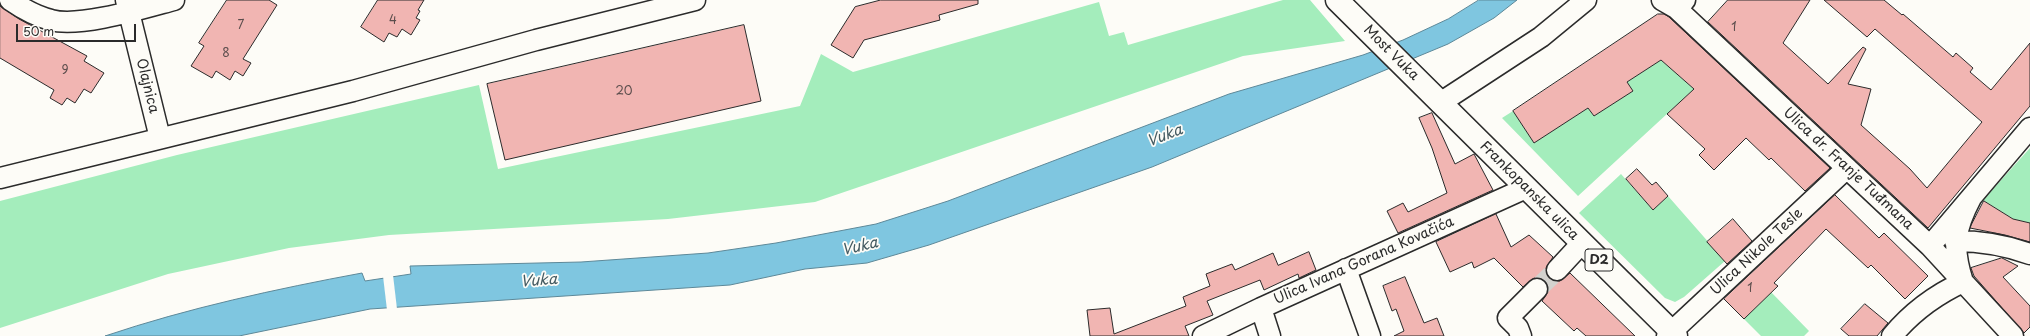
<!DOCTYPE html>
<meta charset="utf-8">
<style>
body{margin:0}
#map{position:relative;width:2030px;height:336px;overflow:hidden;background:#fdfcf7;font-family:"Playpen Sans",sans-serif}
canvas{display:block}
.scale{position:absolute;left:16px;top:24px;width:120px;height:18px;box-sizing:border-box;border:2px solid #2b2b2b;border-top:0;padding-left:5px;font-size:12px;line-height:14px;white-space:nowrap;color:#2b2b2b;-webkit-text-stroke:3px #fdfcf7;paint-order:stroke}
</style>
<div id="map">
<canvas width="2030" height="336"></canvas>
<div class="scale">50 m</div>
</div>
<script>
const ctx = document.querySelector('canvas').getContext('2d');
ctx.lineJoin = 'round';
function fill(path, color) {
  ctx.fillStyle = color;
  ctx.fill(path, 'evenodd');
}
function stroke(path, color, width, dash) {
  ctx.strokeStyle = color;
  ctx.lineWidth = width;
  ctx.lineCap = dash ? 'butt' : 'round';
  ctx.setLineDash(dash || []);
  ctx.stroke(path);
}
function label(font, color, halo, rows, align = 'center') {
  ctx.font = font + ' "Playpen Sans",sans-serif';
  ctx.lineWidth = 3.5;
  ctx.setLineDash([]);
  ctx.textBaseline = 'middle';
  ctx.strokeStyle = halo;
  ctx.fillStyle = color;
  for (const [text, x, y, turn = 0] of rows) {
    ctx.save();
    ctx.translate(x, y);
    ctx.rotate((+turn || 0) * Math.PI / 180);
    ctx.textAlign = isNaN(turn) ? turn : align;
    if (halo) ctx.strokeText(text, 0, 0);
    ctx.fillText(text, 0, 0);
    ctx.restore();
  }
}
const green = new Path2D(`
 M1283 0H1310L1345 41 1243 56 815 202 668 219 389 235 289 248 168 274 0 328V201L177 155 479 85 498 169 800 106 821 54 853 72 1099 2 1109 36 1124 32 1128 45Z
 M1661 60 1694 89 1578 196 1502 118 1513 111 1534 143 1588 108 1594 116 1633 91 1627 82Z
 M2030 148V223L2013 219 1983 200Z
 M1621 174 1653 210 1668 196 1725 261 1684 297 1675 302 1665 298 1579 213Z
 M1771 292 1809 331 1804 336H1761L1744 319Z`);
const water = new Path2D(`
 M1479 0H1517L1494 18 1448 44 1152 167 929 245 867 263 805 269 730 285 370 309 239 336H105C188 308 276 289 362 273L365 281 411 274 410 266 581 262 708 253 776 243 876 224 948 201 1229 94 1363 55 1403 40 1448 19Z`);
const pier = new Path2D(`
 M393 275 397 309 387 310 383 276Z`);
const building = new Path2D(`
 M227 0H269L277 5 243 59 251 63 243 76 235 71 230 80 216 71 212 78 191 66 204 46 199 43Z
 M378 0H424L418 10 420 11 416 18 420 20 411 35 402 29 397 37 389 33 384 42 361 27Z
 M881 0H978V4L939 15 940 20 864 40 853 58 831 45 855 7Z
 M1728 0H1810L1783 43 1828 84 1863 47 1866 49 1848 84 1871 89 1861 125 1910 169 1927 188 1982 122 1875 29 1867 37 1824 0H1884L1902 15 1903 14 1953 57 1956 53 1973 68 1970 72 1991 90 2030 43V106L1928 228 1708 22Z
 M0 6 19 19 87 56 84 61 104 73 91 93 84 89 75 103 67 98 62 105 50 98 54 90 0 58Z
 M1658 14H1664L1669 17 1830 168 1805 191 1771 158 1769 160 1746 138 1714 170 1699 155 1705 149 1667 114 1694 89 1661 60 1627 82 1633 91 1594 116 1588 108 1534 143 1513 111Z
 M744 25 761 101 505 160 487 84Z
 M1432 113 1455 164 1474 154 1493 190 1398 233 1387 211 1403 203 1408 212 1447 193 1432 148 1419 118Z
 M1637 169 1652 185 1656 182 1668 196 1653 210 1626 179Z
 M1835 195 1879 238 1884 233 1928 276 1905 299 1871 265 1868 268 1826 229 1774 283 1778 286 1744 319 1724 299Z
 M1984 201 2013 219 2030 223V242L2005 235 1970 228Z
 M1496 214 1511 247 1529 235 1553 257 1546 268 1549 278 1554 281H1560L1570 273 1635 336H1586L1577 328 1574 331 1542 301 1548 292V286L1545 281 1540 278H1534L1523 287 1494 258 1474 268 1472 262 1450 272 1436 242Z
 M1733 219 1752 241 1727 264 1707 242Z
 M1309 252 1316 270 1299 278 1298 274 1264 290 1260 280 1207 301 1213 315 1185 326 1189 336H1090L1087 310 1110 308 1114 334 1186 306 1183 297 1210 286 1206 274 1232 264 1235 270 1273 253 1278 265Z
 M2002 258 2018 266 2003 277 2030 306V327L2024 333 1974 276 1971 268Z
 M1405 277 1424 323 1437 318 1444 336H1394L1404 331 1396 309 1392 311 1383 286Z
 M1865 304 1888 323 1877 336H1849L1841 329Z`);
const minorTunnel = new Path2D(`
 M1537 289 1557 270`);
const minor = new Path2D(`
 M10 0C23 9 35 16 51 20 79 28 144 8 174 0
 M126 0 160 138
 M1662 0 1676 8 1685 0
 M1676 8 1930 246 2013 336
 M1440 103 1541 37 1586 0
 M0 178 353 91 536 40 695 0
 M1955 241C1982 241 2005 245 2030 254
 M1930 246 2030 128
 M1346 269 1370 336
 M1557 270 1582 243
 M1261 308 1270 336
 M1203 336 1261 308 1526 188
 M1521 336 1518 328 1508 318 1537 289
 M1667 336 1847 168
 M1892 336C1911 313 1935 295 1963 282 1952 248 1954 230 1971 198`);
const major = new Path2D(`
 M1337 0 1676 336`);
const numberNames = [
 ["4",393,21],
 ["7",241,26],
 ["1",1734,28],
 ["8",226,54],
 ["9",65,71],
 ["20",624,92],
 ["1",1750,289]
];
const shields = [
 [1599,260,28]
];
const shieldNames = [
 ["D2",1599,260]
];
const streetNames = [
 ["Most Vuka",1391,53,45],
 ["Olajnica",147,86,76],
 ["Ulica dr. Franje Tuđmana",1848,169,43],
 ["Frankopanska ulica",1529,191,45],
 ["Ulica Nikole Tesle",1757,252,-43],
 ["Ulica Ivana Gorana Kovačića",1364,261,-24]
];
const waterNames = [
 ["Vuka",1165,136,-21],
 ["Vuka",860,247,-13],
 ["Vuka",539,281,-4]
];
fill(green, '#a4edbc');
fill(water, '#7fc6e0');
stroke(water, '#5d8898', 1);
fill(pier, '#fdfcf7');
fill(building, '#f1b5b2');
stroke(building, '#2b2b2b', 1);
stroke(minorTunnel, '#d3d2ce', 20, [20, 10]);
stroke(minor, '#2b2b2b', 23);
stroke(major, '#2b2b2b', 25);
stroke(minor, '#fdfcf7', 20);
stroke(major, '#fdfcf7', 22);
label('12px', '#5c4e4d', null, numberNames);
for (const [x, y, w] of shields) {
  const box = new Path2D();
  box.roundRect(x - w / 2, y - 11, w, 22, 3);
  ctx.fillStyle = '#fdfcf7';
  ctx.fill(box);
  stroke(box, '#2b2b2b', 1);
}
label('bold 13px', '#2b2b2b', null, shieldNames);
label('14px', '#2b2b2b', '#fdfcf7', streetNames);
label('italic 15px', '#445a61', '#fdfcf7', waterNames);
</script>
